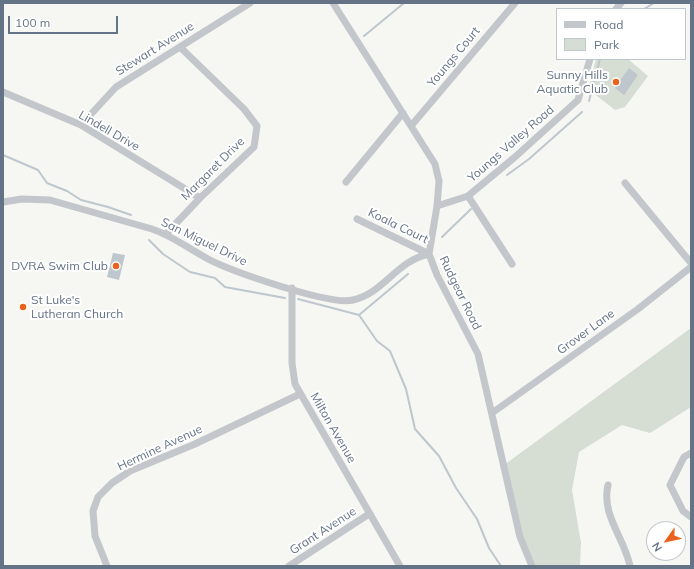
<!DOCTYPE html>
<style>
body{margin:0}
#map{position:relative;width:694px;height:569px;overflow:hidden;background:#f6f6f2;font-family:Mulish,sans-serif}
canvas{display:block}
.frame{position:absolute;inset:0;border:4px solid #647385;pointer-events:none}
.legend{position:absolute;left:556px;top:8px;width:130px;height:52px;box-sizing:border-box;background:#fff;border:1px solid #c1c7ce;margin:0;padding:5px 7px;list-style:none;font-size:12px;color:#647385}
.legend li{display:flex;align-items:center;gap:8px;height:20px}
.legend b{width:20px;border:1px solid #c1c7ce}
.north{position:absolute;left:646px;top:521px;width:40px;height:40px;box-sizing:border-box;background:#fff;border:1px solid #c1c7ce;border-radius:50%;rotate:237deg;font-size:11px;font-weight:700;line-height:16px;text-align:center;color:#647385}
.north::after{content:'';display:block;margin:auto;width:14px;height:18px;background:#ea621e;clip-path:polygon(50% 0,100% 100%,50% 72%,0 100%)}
.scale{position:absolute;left:8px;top:16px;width:110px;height:18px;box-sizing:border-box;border:2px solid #647385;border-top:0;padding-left:5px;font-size:12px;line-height:14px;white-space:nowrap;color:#647385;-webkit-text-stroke:3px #fff;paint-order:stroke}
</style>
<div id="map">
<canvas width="694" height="569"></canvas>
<div class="frame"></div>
<ul class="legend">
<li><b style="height:5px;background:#c3c6ca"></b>Road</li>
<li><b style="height:11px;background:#d6ddd3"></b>Park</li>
</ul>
<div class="north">N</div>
<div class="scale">100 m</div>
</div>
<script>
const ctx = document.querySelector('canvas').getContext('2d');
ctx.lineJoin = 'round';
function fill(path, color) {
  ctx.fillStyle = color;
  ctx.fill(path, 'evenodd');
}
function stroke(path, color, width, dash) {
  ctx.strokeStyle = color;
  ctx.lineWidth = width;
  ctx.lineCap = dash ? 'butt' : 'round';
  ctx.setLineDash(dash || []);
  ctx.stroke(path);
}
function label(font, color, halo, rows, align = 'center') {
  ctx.font = font + ' Mulish,sans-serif';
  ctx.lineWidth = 4;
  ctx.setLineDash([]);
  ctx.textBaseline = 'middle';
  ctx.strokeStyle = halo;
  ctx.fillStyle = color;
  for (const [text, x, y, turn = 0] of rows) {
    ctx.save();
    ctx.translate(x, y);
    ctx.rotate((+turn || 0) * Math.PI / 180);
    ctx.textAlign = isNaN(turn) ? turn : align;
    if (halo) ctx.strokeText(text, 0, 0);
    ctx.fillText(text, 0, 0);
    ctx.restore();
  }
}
const green = new Path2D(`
 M596 59H628L648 76 625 107 615 110 588 89Z
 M691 328V407L650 433 622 425 579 452 572 490 581 543 580 566H532L520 537 504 465Z`);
const water = new Path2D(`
 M629 68 638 75 624 95 615 88Z
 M113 253 125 255 119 280 107 277Z`);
const stream = new Path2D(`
 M644 9 654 3
 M364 36 404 3
 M589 101 600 59
 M3 155 38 170 47 183 67 191 81 200 108 207 131 215
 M507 175 529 159 582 112
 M442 237 471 209
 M149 240 163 254 190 272 215 278 225 287 285 298
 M298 299 359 315 377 341 390 351 406 389 415 429 439 456 456 488 477 519 489 548 501 566
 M359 315 408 274`);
const minor = new Path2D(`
 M333 3 435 164 439 181 437 206 429 254 437 275 478 354 520 537 532 566
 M616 9 621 3
 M3 92 81 125 200 198
 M81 125 116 87 250 3
 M411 126 515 3
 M346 182 403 113
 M625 183 691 263
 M468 196 512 264
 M3 202 22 199 50 200 152 229C173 236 189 249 208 259 231 271 330 306 353 300 384 293 396 261 429 254
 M437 206 468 196 515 157 578 100 590 59
 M357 219 429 254
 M166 234 200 198 254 147 257 126 244 109 180 47
 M292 288V363L295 384 400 566
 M492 413 638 309 691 267
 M691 453 684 457 670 485 683 511 691 517
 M608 485C601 515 624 537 630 566
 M107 566 95 536 93 511 98 497 112 483 130 471 195 444 300 394
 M289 566 369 514`);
const markers = [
 [616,82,4,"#ea621e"],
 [116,266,4,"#ea621e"],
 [23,307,4,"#ea621e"]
];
const streetNames = [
 ["Stewart Avenue",155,49,-32],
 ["Youngs Court",454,57,-50],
 ["Lindell Drive",109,131,30],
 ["Youngs Valley Road",511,144,-41],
 ["Margaret Drive",213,169,-45],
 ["Koala Court",398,226,26],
 ["San Miguel Drive",204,242,26],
 ["Rudgear Road",460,293,64],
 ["Grover Lane",586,332,-36],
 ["Milton Avenue",333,428,60],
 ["Hermine Avenue",160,448,-25],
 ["Grant Avenue",323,531,-33]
];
const poiNames = [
 ["Sunny Hills",608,75],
 ["Aquatic Club",608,89],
 ["DVRA Swim Club",108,266],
 ["St Luke's",31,300,"left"],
 ["Lutheran Church",31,314,"left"]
];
fill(green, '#d6ddd3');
fill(water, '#bec7ce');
stroke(stream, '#bec7ce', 2);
stroke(minor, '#c3c6ca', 7);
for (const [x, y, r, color] of markers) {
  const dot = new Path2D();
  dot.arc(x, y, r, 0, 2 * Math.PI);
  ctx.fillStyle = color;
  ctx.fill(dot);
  stroke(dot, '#fff', 1.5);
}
label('12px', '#647385', '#fff', streetNames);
label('12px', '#647385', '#fff', poiNames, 'right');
</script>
